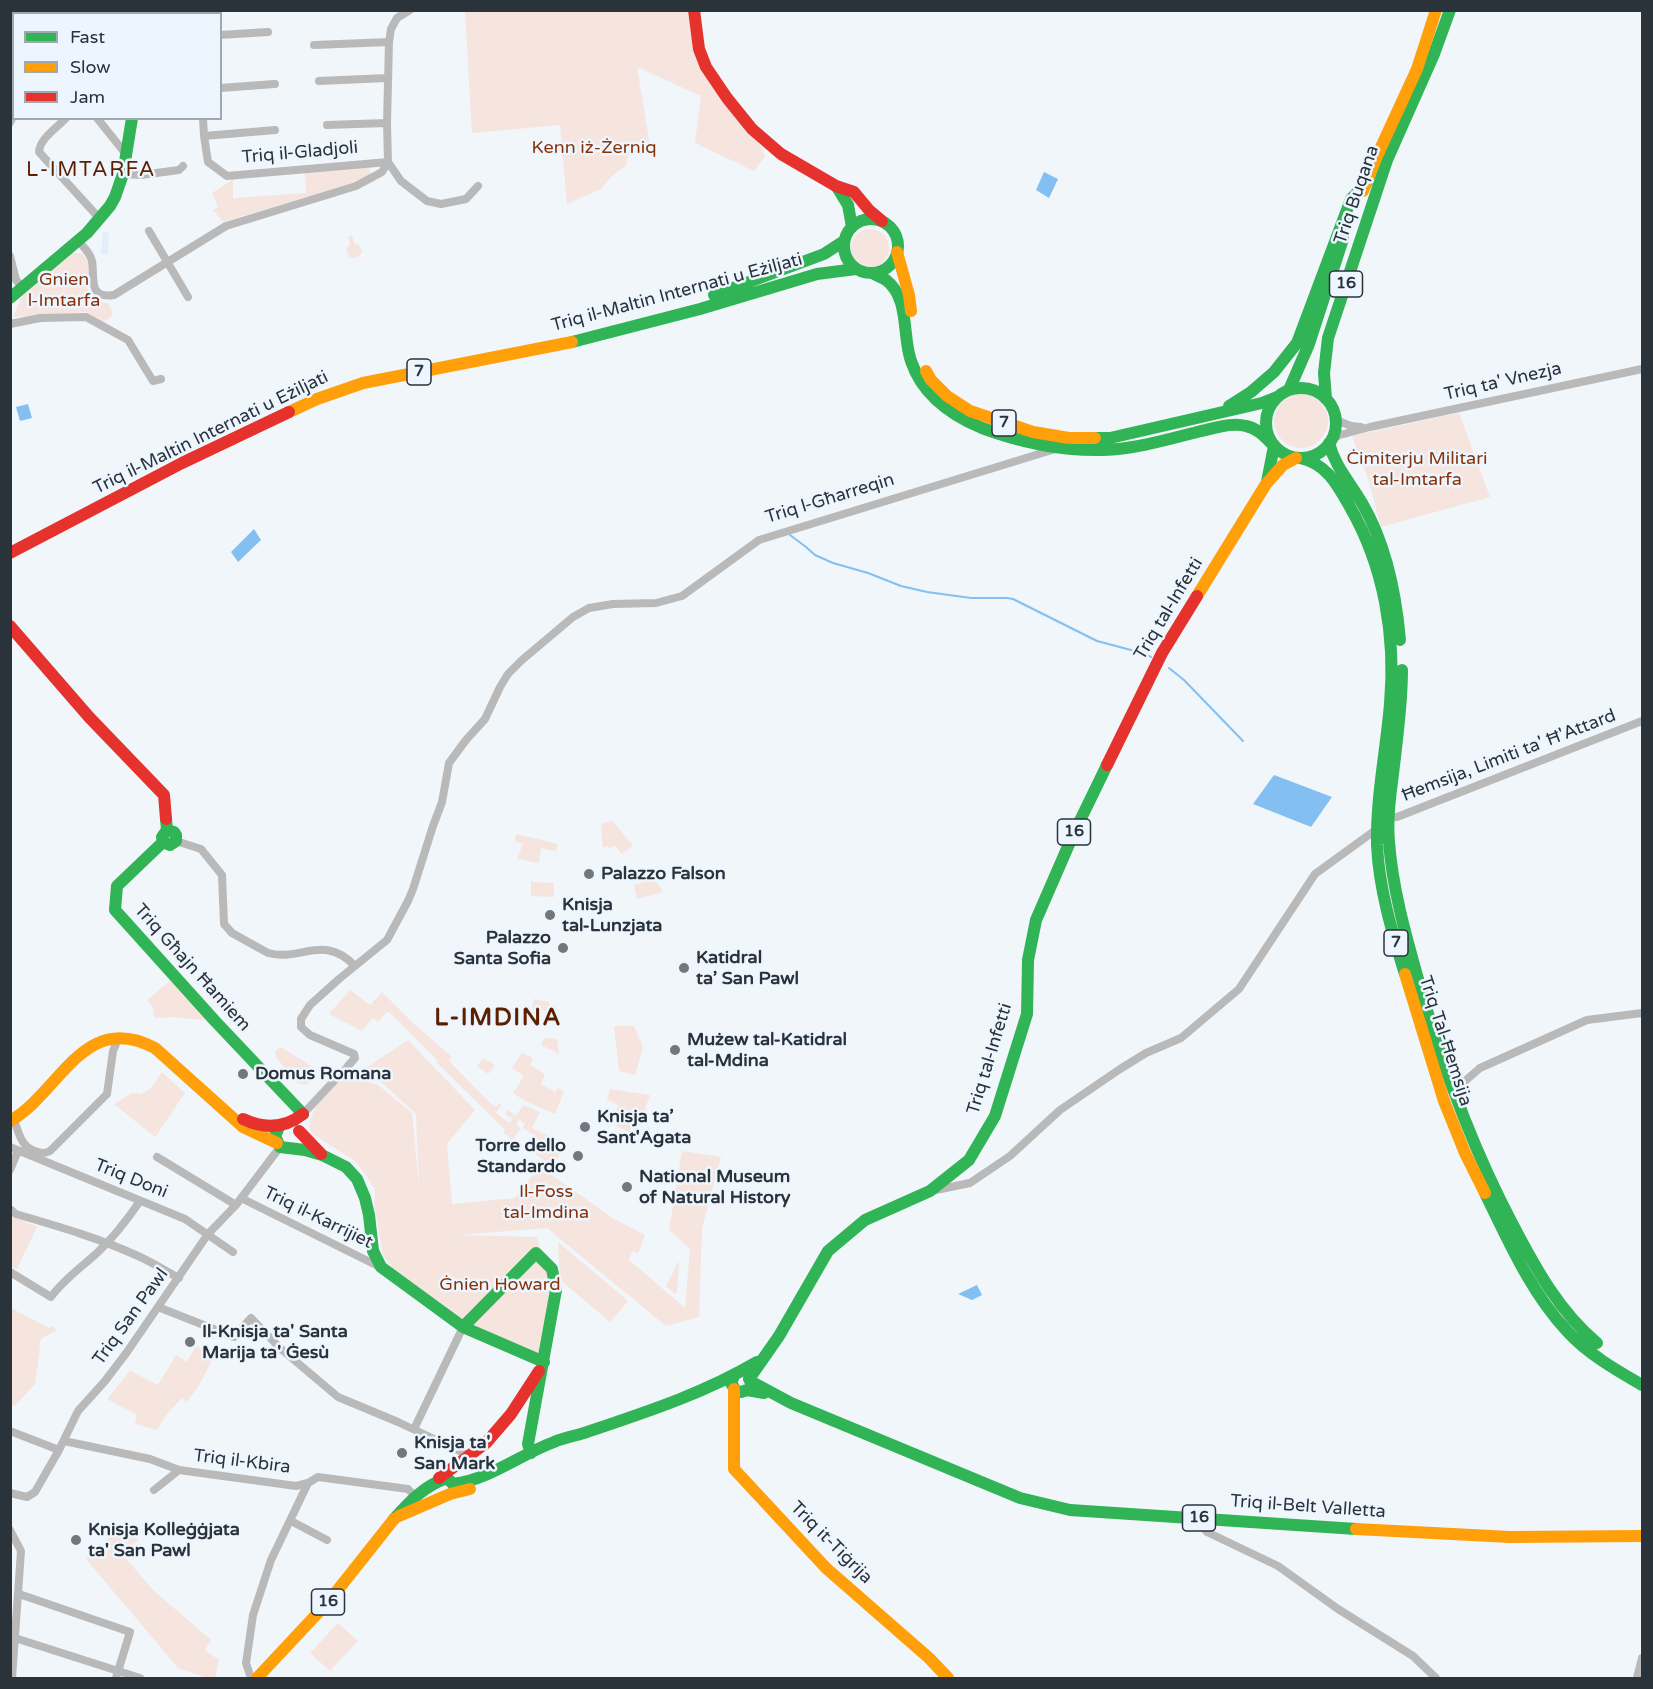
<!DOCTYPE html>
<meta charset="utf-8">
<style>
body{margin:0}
#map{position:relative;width:1653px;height:1689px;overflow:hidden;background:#f1f6fa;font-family:"Varela Round",sans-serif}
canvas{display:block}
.frame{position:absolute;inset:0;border:12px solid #2a323a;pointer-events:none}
.legend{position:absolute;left:12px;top:12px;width:210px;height:108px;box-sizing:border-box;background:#edf6fe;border:2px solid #9fa8b0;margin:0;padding:8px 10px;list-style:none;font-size:18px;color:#2a323a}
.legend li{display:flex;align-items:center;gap:12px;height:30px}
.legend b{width:30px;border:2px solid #9fa8b0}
</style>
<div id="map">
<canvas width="1653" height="1689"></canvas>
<div class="frame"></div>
<ul class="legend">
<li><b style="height:8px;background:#30b455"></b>Fast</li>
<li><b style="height:8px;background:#ff9f0a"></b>Slow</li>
<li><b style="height:8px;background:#e5322d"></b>Jam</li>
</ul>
</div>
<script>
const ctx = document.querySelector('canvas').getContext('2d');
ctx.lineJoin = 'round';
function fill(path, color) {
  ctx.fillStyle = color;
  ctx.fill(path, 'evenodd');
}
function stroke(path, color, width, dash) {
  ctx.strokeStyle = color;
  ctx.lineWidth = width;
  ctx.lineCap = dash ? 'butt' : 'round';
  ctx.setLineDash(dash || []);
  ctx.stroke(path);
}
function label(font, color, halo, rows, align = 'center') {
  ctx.font = font + ' "Varela Round",sans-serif';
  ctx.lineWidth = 5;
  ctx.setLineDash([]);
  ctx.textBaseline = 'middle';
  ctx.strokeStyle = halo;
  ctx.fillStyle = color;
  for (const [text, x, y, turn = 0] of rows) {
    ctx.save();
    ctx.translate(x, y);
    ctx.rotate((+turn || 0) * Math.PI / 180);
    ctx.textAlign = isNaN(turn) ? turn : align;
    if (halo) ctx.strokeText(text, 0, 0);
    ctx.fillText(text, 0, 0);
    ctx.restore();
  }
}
const built = new Path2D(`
 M103 232 109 233 108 255 101 254Z`);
const green = new Path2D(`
 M465 11H690L696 55 736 117 761 146 765 156 754 171 695 143 701 96 637 67 651 152H629L626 165 611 177 601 189 567 204 560 125 472 133Z
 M368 166 372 175 349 184 223 222 213 210 218 207 212 193 233 179V198L306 193 305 173Z
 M851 248a19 19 0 1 1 38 0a19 19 0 1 1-38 0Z
 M352 235 354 243 359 245 362 251C360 257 355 260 349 257L346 250 350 244 348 237Z
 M71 253H82L89 264V276L85 280C88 294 94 301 108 303L113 313 111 317 102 323 86 312 13 317 23 294Z
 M1274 421a27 27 0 1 1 54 0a27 27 0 1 1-54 0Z
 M1459 413 1490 497 1381 527 1369 482 1352 436Z
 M612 820 633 846 621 854 616 846 609 848 607 846 603 848 601 829 602 824Z
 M517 834 558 844 556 851 541 848 539 863 517 859 523 844 514 841Z
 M654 879 663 892 637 899 634 885Z
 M531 882 554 883V897L531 896Z
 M172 979 212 1021 172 1017 154 1018 153 1008 147 1000Z
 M350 990 370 1005 382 992 414 1024 452 1057 449 1061 490 1103 496 1107 499 1104 501 1105 496 1113 509 1123 513 1119 505 1114 508 1110 516 1116 523 1105 540 1112 532 1128 560 1141 557 1148 562 1150 553 1166 528 1149 535 1136 523 1128 525 1124 519 1119 516 1125 521 1128 513 1140 503 1133 505 1130 437 1063V1060L389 1012 386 1013 378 1022 373 1018 362 1031 329 1014Z
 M534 999 549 1002 551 1012 532 1009Z
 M614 1026H634L643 1047 635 1075 619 1071Z
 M544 1038 557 1039 559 1054 541 1045Z
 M408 1040 475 1110 447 1144 452 1204 515 1198 539 1166 614 1219 645 1235 638 1253 632 1251 629 1260 685 1308 690 1249 669 1230 682 1151 721 1157 702 1228 699 1317 666 1326 547 1228 458 1235 537 1237 552 1289 543 1358 463 1320 393 1269 383 1255 374 1203 375 1191 370 1181 355 1161 314 1135 309 1128 311 1118 315 1108 334 1084 331 1080 334 1072 378 1085 412 1113 419 1188 416 1114 380 1081 361 1071Z
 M281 1047 314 1068 316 1073 312 1081 304 1085 297 1083 276 1057 275 1051Z
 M522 1053 533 1058 530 1065 545 1074 541 1084 555 1092 558 1088 564 1091 555 1114 525 1101 513 1093 524 1076 512 1068Z
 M483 1058 495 1065 488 1074 477 1066Z
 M162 1072 185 1093 155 1137 114 1104 132 1093 141 1094 151 1088Z
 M610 1089 650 1095 639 1125 633 1123 629 1132 615 1126 618 1117 615 1115 618 1105 607 1100Z
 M10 1215 37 1227 17 1269 11 1266Z
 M558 1242 628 1301 610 1322 560 1280Z
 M678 1262 679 1263 677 1292 675 1294 666 1286Z
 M13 1309 49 1328 51 1326 57 1330 42 1338 39 1343 40 1350 35 1384 15 1406 10 1402V1310Z
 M196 1346 214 1356 201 1382 187 1402 182 1398 167 1414 157 1430 135 1424 137 1415 107 1399 130 1371 158 1385 176 1355 187 1362Z
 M122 1522 138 1540 122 1554 154 1591 211 1640 205 1650 219 1660 215 1678H207L178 1668 86 1559 93 1551 96 1553 111 1534 110 1532Z
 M338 1623 358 1641 330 1671 310 1653Z`);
const water = new Path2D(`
 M1044 172 1058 179 1049 198 1036 190Z
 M28 404 32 418 20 421 16 407Z
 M254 529 261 540 238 562 231 552Z
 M1274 775 1332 797 1311 827 1253 804Z
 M977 1285 982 1295 972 1300 958 1294Z`);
const stream = new Path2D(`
 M790 535 806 547 815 555 833 563 868 573 901 586 927 592 971 598H1007L1013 599 1097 641 1146 654 1151 657
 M1169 668 1184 680 1243 741`);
const streetTunnel = new Path2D(`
 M333 1082 348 1066`);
const street = new Path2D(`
 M198 10V14
 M111 14 113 10
 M220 35 268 32
 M314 45 389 42
 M10 73 14 75
 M319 81 387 78
 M220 88 275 84
 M66 118C57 128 40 138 39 152L100 219
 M97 118 125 153
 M203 118 204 136 208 162 227 176 388 162
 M10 123 14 114
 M327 125 387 123
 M204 136 275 130
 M388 162 387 123 389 42 391 29 397 18 410 10
 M388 162 401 181 427 201 441 204 466 199 478 186
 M123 174 141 175 179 170 183 166
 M149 231 188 297
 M78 241C84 247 90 253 92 261 95 277 87 299 114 295L226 226 356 186 382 172 388 162
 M10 256 16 280 23 288
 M10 324 40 318 86 317 128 340 153 381 161 379
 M1336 420 1351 426 1361 427
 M1332 439 1340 435 1370 427 1642 369
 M1388 818 1397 817 1642 721
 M176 841 201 849 222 875 224 924 232 933 268 953C302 962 323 933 355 966
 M348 1066 355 1058 354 1054 310 1035 301 1027V1019L310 1005 339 979 387 940 408 901 413 889 433 826 442 802 449 763 466 740 485 719 500 687 508 674 522 660 573 617 589 608 613 604 656 603 682 596 759 540 1052 450
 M1463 1106V1089L1465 1081 1480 1068 1587 1020 1642 1013
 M303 1114 333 1082
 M14 1120C19 1133 21 1147 35 1151 41 1153 44 1154 50 1151L107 1094 113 1051 119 1037
 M10 1147 185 1219 233 1252
 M157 1157 236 1205
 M10 1170 18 1151
 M936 1190 970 1183 1010 1156 1060 1110 1120 1069 1146 1053 1181 1038 1239 989 1315 874 1377 829
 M241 1198 380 1267
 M10 1209 16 1214C57 1226 99 1238 138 1256 152 1262 165 1271 179 1278
 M10 1272 51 1297C64 1279 82 1267 98 1252 114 1237 127 1220 140 1201
 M158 1307 234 1337 251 1318 280 1348 338 1397 398 1422 470 1456
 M414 1429 463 1327
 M10 1431 59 1450
 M64 1441 150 1459 179 1470 296 1486 308 1483 318 1477 408 1489 415 1496
 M154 1490 179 1470
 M10 1493 27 1497 35 1492 59 1450 78 1411 105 1381 127 1352 208 1234 236 1205 280 1147
 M1196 1518 1207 1532 1278 1566 1338 1609 1413 1656 1436 1678
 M291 1521 327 1540
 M10 1530 21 1551 12 1678
 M19 1594 130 1632 116 1678
 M15 1638 140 1678
 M251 1678 246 1663 253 1615 271 1560 308 1483
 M1637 1678 1642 1658`);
const fast = new Path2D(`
 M143 10V14
 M837 187 848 205 852 227
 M844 246a27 27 0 1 1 54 0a27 27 0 1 1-54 0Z
 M874 274C878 276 883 278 886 280 910 298 902 336 911 361 922 394 951 415 982 428 1020 442 1062 451 1103 450 1136 449 1169 439 1201 431 1216 428 1232 422 1246 426 1257 428 1265 437 1272 444
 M714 295 824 254 844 241
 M10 298 87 233 110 206 115 197 123 174 132 118
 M572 342 700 309 817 274 856 269
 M1266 423a35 35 0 1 1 70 0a35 35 0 1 1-70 0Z
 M1289 390 1309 344 1343 239
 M1326 399 1324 373 1328 338 1387 160 1434 54 1450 10
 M1229 406 1251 392 1274 372 1297 343 1351 199 1367 182
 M1095 438H1110L1262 403 1277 397
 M1329 443C1335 467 1350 482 1362 503 1386 544 1396 594 1400 640
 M1300 458C1327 464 1337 484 1350 507 1384 566 1396 636 1390 704 1386 751 1376 798 1377 845 1379 889 1392 932 1405 974
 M1267 482 1274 446
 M1402 670C1402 705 1397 739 1393 774 1390 797 1387 819 1389 842 1393 895 1409 946 1423 997 1446 1076 1475 1153 1513 1225 1536 1269 1559 1311 1597 1343
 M166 819 167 830 162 837 163 842 117 886 115 910 215 1021 303 1114
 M163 842 170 845 176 841V835L174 832 167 830
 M279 1127 275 1136 280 1147 305 1150 322 1155 346 1167 357 1179 365 1198 369 1215 373 1251 381 1267 463 1327 544 1362
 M1485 1193C1508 1240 1531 1293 1567 1331 1588 1354 1616 1370 1642 1385
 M463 1327 536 1253 552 1269 556 1290 528 1444 531 1453
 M734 1376 731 1383 736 1391 741 1392 747 1390 764 1393
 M749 1379 779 1336 828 1251 865 1220 930 1191 969 1160 995 1116 1027 1014 1028 960 1036 920 1073 835 1107 765
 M750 1381 791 1403 1020 1498 1070 1510 1356 1529
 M453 1484C491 1479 519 1455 554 1442 563 1438 574 1436 584 1433 643 1413 703 1394 757 1362
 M394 1519C410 1501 424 1486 447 1478L453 1484`);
const slow = new Path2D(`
 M1363 191 1377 156 1417 69 1436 10
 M897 252 909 295 911 311
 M926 371 931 380 947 396 970 411 1033 432 1069 438H1095
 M289 412 317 399 363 383 572 342
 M1197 596 1266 484 1283 465 1296 458
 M1405 974 1444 1101 1465 1153 1485 1193
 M10 1121C61 1092 83 1010 155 1048L243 1127 277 1143
 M734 1389V1469L826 1568 929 1658 948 1678
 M399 1516 450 1494 470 1489
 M1356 1529 1510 1537 1642 1536
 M257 1678 329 1601 394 1519`);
const jam = new Path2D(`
 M694 10 699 49 706 67 727 98 752 129 781 154 836 186 854 192 869 210 882 221
 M10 553 182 463 289 412
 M10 626 89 717 164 795 166 819
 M1107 765 1162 653 1197 596
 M243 1119C264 1129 284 1129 303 1114
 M299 1131 321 1154
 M439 1478 486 1443 511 1414 539 1371`);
const markers = [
 [589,874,6,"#70777d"],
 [550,915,6,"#70777d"],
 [563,948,6,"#70777d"],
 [684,968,6,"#70777d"],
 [675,1050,6,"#70777d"],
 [243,1074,6,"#70777d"],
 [585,1127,6,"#70777d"],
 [578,1156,6,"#70777d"],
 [627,1187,6,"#70777d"],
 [190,1342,6,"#70777d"],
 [402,1453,6,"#70777d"],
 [76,1540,6,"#70777d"]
];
const shields = [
 [1346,284,33],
 [419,372,24],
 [1004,423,24],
 [1074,832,33],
 [1396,943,24],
 [1199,1518,33],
 [328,1602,33]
];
const shieldNames = [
 ["16",1346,284],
 ["7",419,372],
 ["7",1004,423],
 ["16",1074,832],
 ["7",1396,943],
 ["16",1199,1518],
 ["16",328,1602]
];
const parkNames = [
 ["Kenn iż-Żerniq",594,148],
 ["Gnien",64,280],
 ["l-Imtarfa",64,301],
 ["Ċimiterju Militari",1417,459],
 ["tal-Imtarfa",1417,480],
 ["Il-Foss",546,1192],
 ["tal-Imdina",546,1213],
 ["Ġnien Howard",500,1285]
];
const streetNames = [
 ["Triq il-Gladjoli",300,153,-5],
 ["Triq Buqana",1357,195,-71],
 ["Triq il-Maltin Internati u Eżiljati",677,293,-15],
 ["Triq ta' Vnezja",1503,382,-13],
 ["Triq il-Maltin Internati u Eżiljati",211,433,-26],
 ["Triq l-Għarreqin",830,499,-17],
 ["Triq tal-Infetti",1169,609,-59],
 ["Ħemsija, Limiti ta' Ħ'Attard",1509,756,-21],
 ["Triq Għajn Ħamiem",192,968,48],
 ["Triq Tal-Ħemsija",1445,1041,72],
 ["Triq tal-Infetti",990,1059,-73],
 ["Triq Doni",131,1179,22],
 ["Triq il-Karrijiet",318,1218,26],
 ["Triq San Pawl",131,1317,-54],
 ["Triq il-Kbira",242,1462,7],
 ["Triq il-Belt Valletta",1308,1507,4],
 ["Triq it-Tiġrija",831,1543,45]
];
const poiNames = [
 ["Palazzo Falson",601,874],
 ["Knisja",562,905],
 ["tal-Lunzjata",562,926],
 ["Palazzo",551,938,"right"],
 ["Santa Sofia",551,959,"right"],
 ["Katidral",696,958],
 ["ta’ San Pawl",696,979],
 ["Mużew tal-Katidral",687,1040],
 ["tal-Mdina",687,1061],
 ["Domus Romana",255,1074],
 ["Knisja ta’",597,1117],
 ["Sant'Agata",597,1138],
 ["Torre dello",566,1146,"right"],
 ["Standardo",566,1167,"right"],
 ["National Museum",639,1177],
 ["of Natural History",639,1198],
 ["Il-Knisja ta' Santa",202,1332],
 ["Marija ta' Ġesù",202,1353],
 ["Knisja ta'",414,1443],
 ["San Mark",414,1464],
 ["Knisja Kolleġġjata",88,1530],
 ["ta' San Pawl",88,1551]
];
const quarterNames = [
 ["L-IMTARFA",91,170]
];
const districtNames = [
 ["L-IMDINA",498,1019]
];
fill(built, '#e3eef9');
fill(green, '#f6e4df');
fill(water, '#83bff0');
stroke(stream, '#83bff0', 2);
stroke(streetTunnel, '#c9cfd4', 8, [8, 4]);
stroke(street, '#bab9b9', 8);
stroke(fast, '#30b455', 12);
stroke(slow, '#ff9f0a', 12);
stroke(jam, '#e5322d', 12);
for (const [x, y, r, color] of markers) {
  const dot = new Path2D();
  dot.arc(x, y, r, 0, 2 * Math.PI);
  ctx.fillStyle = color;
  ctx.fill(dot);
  stroke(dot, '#edf6fe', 2);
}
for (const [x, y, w] of shields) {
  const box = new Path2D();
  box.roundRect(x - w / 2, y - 13, w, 26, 4.5);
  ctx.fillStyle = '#edf6fe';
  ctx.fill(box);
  stroke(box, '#2a323a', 1.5);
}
label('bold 16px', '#2a323a', null, shieldNames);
label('18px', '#873208', '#edf6fe', parkNames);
label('18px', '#2a323a', '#edf6fe', streetNames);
label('bold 18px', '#2a323a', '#edf6fe', poiNames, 'left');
ctx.letterSpacing = '1.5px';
label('21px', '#5e1f01', '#edf6fe', quarterNames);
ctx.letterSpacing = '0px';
ctx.letterSpacing = '1.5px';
label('bold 24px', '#5e1f01', '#edf6fe', districtNames);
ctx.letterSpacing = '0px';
</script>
